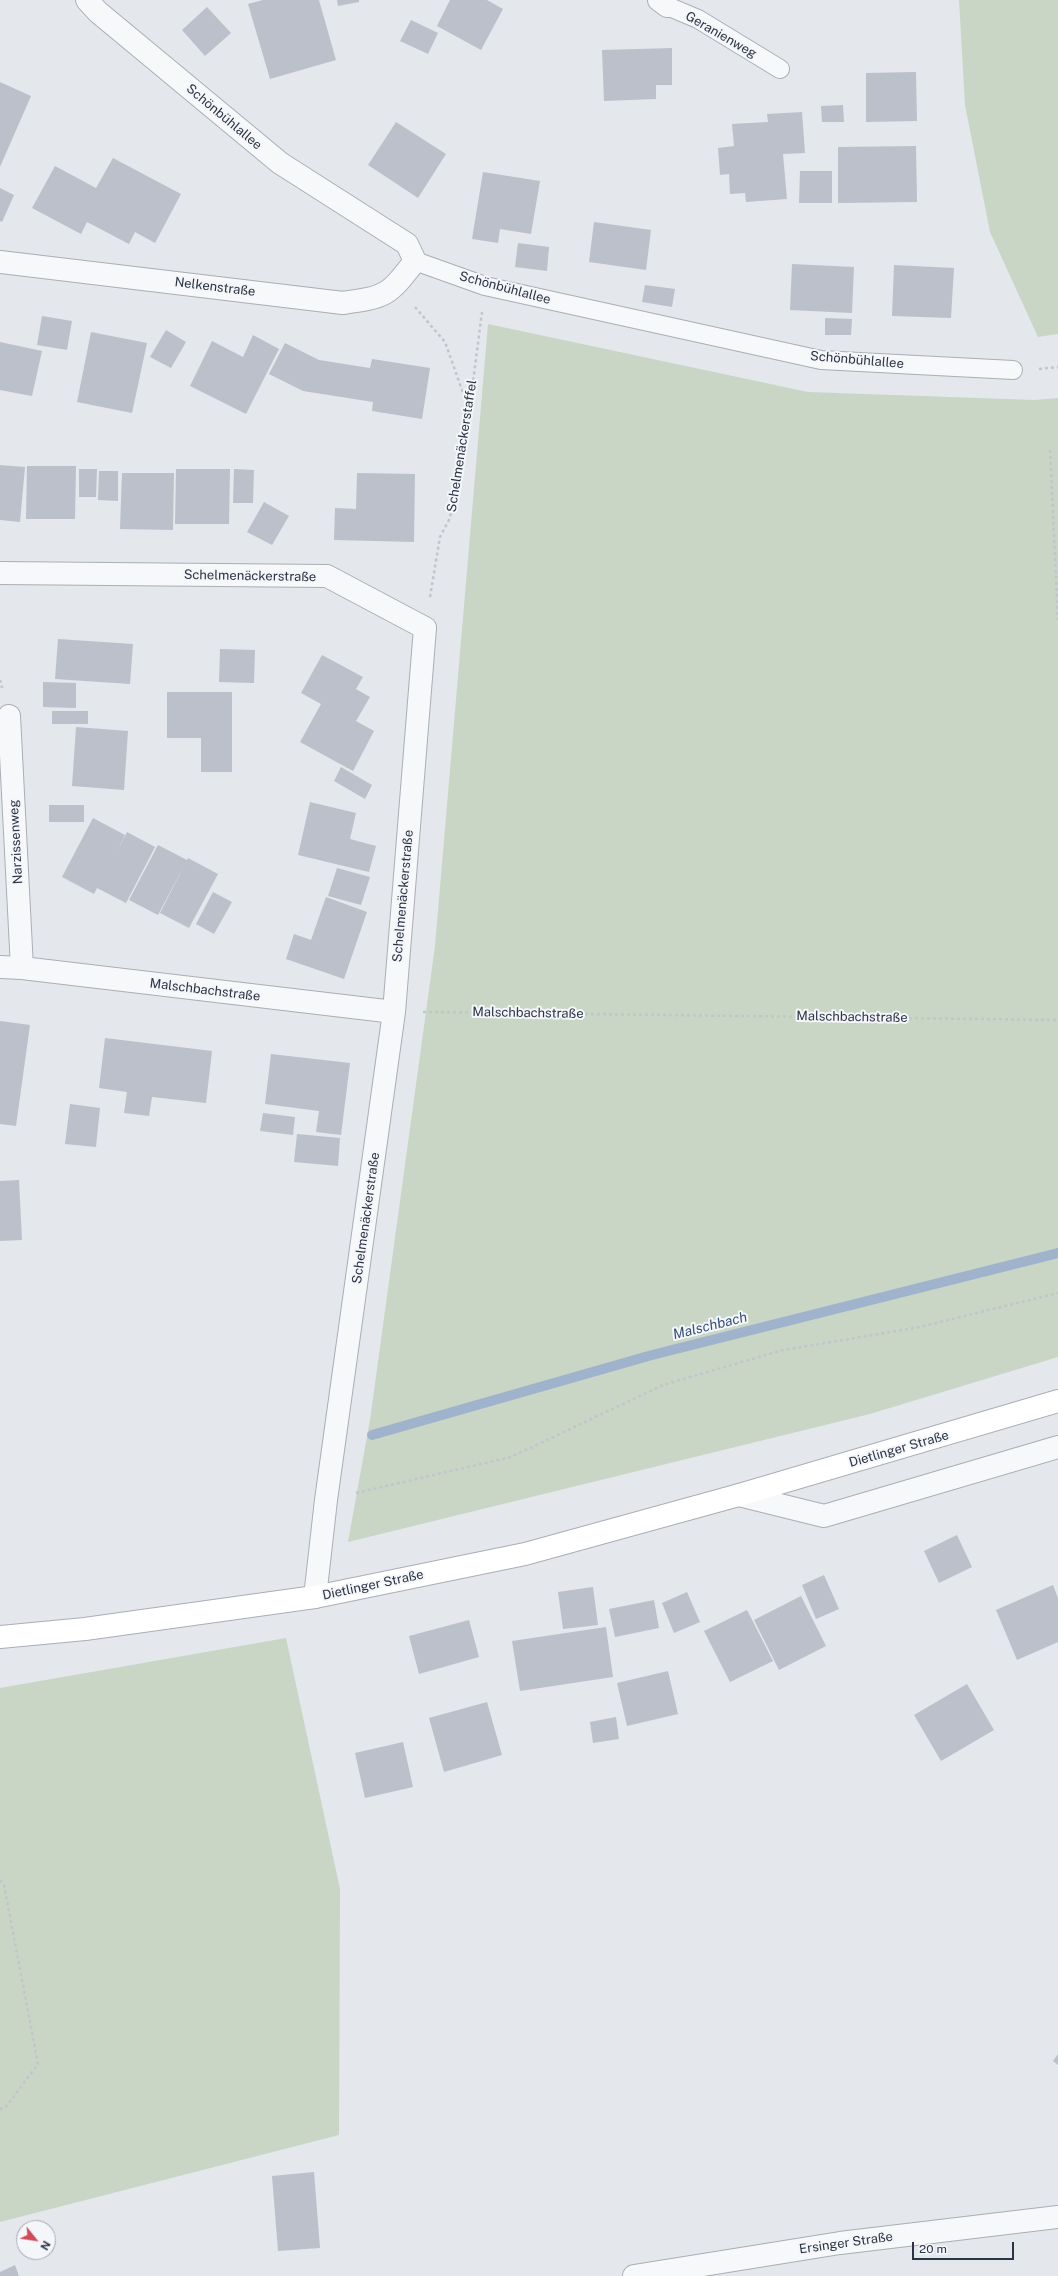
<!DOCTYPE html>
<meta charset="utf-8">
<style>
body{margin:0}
#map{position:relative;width:1058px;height:2276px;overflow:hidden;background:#e4e7ec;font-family:"Public Sans",sans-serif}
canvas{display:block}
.north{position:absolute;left:16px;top:2220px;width:40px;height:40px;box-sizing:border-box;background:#f4f6f9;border:1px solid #a4a8b1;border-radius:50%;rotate:120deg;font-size:11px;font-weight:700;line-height:16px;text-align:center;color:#2b3445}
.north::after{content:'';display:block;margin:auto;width:14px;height:18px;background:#d1495b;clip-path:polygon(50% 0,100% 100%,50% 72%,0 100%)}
.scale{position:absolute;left:912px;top:2242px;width:102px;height:18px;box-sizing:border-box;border:2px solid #2b3445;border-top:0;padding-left:5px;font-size:12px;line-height:14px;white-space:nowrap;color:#2b3445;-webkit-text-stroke:3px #f4f6f9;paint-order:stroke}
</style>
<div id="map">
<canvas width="1058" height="2276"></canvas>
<div class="north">N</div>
<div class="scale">20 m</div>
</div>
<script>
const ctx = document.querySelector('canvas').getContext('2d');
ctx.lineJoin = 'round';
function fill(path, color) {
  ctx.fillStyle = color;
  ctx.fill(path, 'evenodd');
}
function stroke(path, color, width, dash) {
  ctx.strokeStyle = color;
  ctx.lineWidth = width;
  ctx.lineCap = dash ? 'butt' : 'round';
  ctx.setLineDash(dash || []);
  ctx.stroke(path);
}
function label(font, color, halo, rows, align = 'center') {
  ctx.font = font + ' "Public Sans",sans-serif';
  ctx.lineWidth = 4;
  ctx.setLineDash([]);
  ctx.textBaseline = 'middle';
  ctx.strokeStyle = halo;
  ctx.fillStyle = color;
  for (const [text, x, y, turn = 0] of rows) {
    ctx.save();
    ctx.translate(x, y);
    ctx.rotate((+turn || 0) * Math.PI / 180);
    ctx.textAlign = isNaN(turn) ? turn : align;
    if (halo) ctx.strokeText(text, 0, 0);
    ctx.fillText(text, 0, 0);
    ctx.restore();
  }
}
const green = new Path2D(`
 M959 0H1058V334L1038 337 990 232 965 105Z
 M488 324 808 392 1035 400 1058 398V1357L870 1414 348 1542 370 1420 435 946Z
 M286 1638 340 1889 339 2135 0 2222V1688Z`);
const stream = new Path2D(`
 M372 1435 652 1355 1058 1253`);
const building = new Path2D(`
 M263 0H319L336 60 270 79 248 4Z
 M337 0H359V2L338 6Z
 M450 0H487L503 9 481 50 437 26Z
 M207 7 231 33 205 56 182 30Z
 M411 20 438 33 428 54 400 41Z
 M672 48V85H656V99L604 101 602 50Z
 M916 72 917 121 866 122V73Z
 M0 82 31 96 0 167Z
 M843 105 844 122H822L821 106Z
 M802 112 805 153 783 154 787 199 746 202 745 193 730 194 729 174 720 175 718 148 734 146 732 124 768 122 767 114Z
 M396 122 446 154 418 198 368 165Z
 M916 146 917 202 838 203V147Z
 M113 158 181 194 155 243 135 232 129 244 87 222 81 234 32 208 55 166 96 188Z
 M800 171H832V203H799Z
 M483 172 540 181 531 234 500 229 498 243 472 239Z
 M0 188 14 195 2 222 0 221Z
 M594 222 651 230 646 270 589 262Z
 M518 243 549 247 547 271 515 267Z
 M792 264 854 267 852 313 790 310Z
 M894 265 954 268 951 318 892 316Z
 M645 285 675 289 672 307 642 302Z
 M42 316 72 321 67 350 37 345Z
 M825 318 852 319 851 335H825Z
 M166 330 186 342 171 368 150 357Z
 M91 332 147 343 132 413 77 402Z
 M253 335 279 349 246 414 190 386 212 341 243 357Z
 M0 342 42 351 32 396 0 390Z
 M285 343 319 360 370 368 372 359 430 368 422 419 372 411 373 402 303 391 269 374Z
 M0 465 25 467 20 522 0 520Z
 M27 466H76L75 519H26Z
 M79 469H97L96 497H79Z
 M176 469H230L229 524H175Z
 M234 469 254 470 253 503H233Z
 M99 471H118V501L98 500Z
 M122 473H174L173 530 120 529Z
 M357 473 415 474 414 542 334 540 335 508 356 509Z
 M264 502 289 516 272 545 247 532Z
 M58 639 133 644 130 684 55 679Z
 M220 649 255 650 254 683 219 682Z
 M322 655 363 677 356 689 370 697 356 721 374 731 353 771 300 742 321 704 301 693Z
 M43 682 76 683V708L43 707Z
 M167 692H232V772H201V738H167Z
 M52 711H88V724H52Z
 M76 727 128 731 124 790 72 786Z
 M341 767 372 785 365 799 334 781Z
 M310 802 356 813 350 839 376 846 369 872 298 855Z
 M49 805H84V822H49Z
 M93 818 125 835 117 852 127 832 155 847 126 903 97 888 94 894 62 877Z
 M158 845 187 860 158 915 129 900Z
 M188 858 218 874 189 928 160 913Z
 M337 868 370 877 361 905 328 896Z
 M213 892 232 902 214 934 196 924Z
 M326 897 367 912 344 979 286 959 294 934 311 940Z
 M0 1021 30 1025 16 1126 0 1124Z
 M105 1038 212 1051 206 1103 152 1097 149 1116 124 1113 127 1092 99 1088Z
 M271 1054 350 1063 341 1135 316 1132 319 1111 265 1104Z
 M70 1104 100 1108 96 1147 65 1144Z
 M263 1113 295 1117 293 1135 260 1131Z
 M297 1134 340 1138 338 1166 294 1162Z
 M19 1180 22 1240 0 1241V1181Z
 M957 1535 972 1567 939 1583 924 1551Z
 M824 1575 839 1609 816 1619 802 1585Z
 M1053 1585 1058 1598V1642L1017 1660 996 1610Z
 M593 1587 598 1625 563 1629 558 1592Z
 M687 1592 700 1622 674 1633 662 1603Z
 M801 1596 826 1646 779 1670 754 1620Z
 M654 1600 659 1628 615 1637 609 1609Z
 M747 1610 773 1661 730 1682 704 1631Z
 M469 1620 479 1657 419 1674 409 1636Z
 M606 1627 613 1677 520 1691 512 1641Z
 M668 1671 678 1714 627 1726 617 1683Z
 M967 1684 994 1730 941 1761 914 1715Z
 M487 1702 502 1755 444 1772 429 1718Z
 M616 1717 619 1739 593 1743 590 1722Z
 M403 1742 413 1787 365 1798 355 1753Z
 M1058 2054V2065L1053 2061Z
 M314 2172 320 2248 278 2251 272 2176Z
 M15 2265 19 2276H0V2272Z`);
const path = new Path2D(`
 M415 307 445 342 468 407
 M1039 369 1058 367
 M1050 450 1058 620
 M430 597 440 537 450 518 473 382 482 312
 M0 680 2 688
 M423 1012 1058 1020
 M356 1493 511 1457 663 1385 783 1350 920 1327 1058 1293
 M0 1880 4 1885 38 2064 5 2108 0 2109`);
const lane = new Path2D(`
 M667 6 698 19 780 69
 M415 261 485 286 821 360 1013 370`);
const street = new Path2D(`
 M659 0 667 6
 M0 262 343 303C386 297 388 296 415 261L407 244 280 163 98 12 87 0
 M0 573 327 576 425 628 394 1012 326 1500 315 1597
 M9 716 22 968
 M0 967 22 968 394 1012
 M739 1495 824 1516 1058 1447
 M634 2276 840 2243 1058 2217`);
const secondary = new Path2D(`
 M0 1637 85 1629 315 1597 525 1554 739 1495 1058 1401`);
const streetNames = [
 ["Geranienweg",721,35,30],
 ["Schönbühlallee",224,117,40],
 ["Nelkenstraße",215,287,7],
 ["Schönbühlallee",505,288,15],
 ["Schönbühlallee",857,360,5],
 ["Schelmenäckerstaffel",462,446,-81],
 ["Schelmenäckerstraße",250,576,1],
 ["Narzissenweg",16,842,-93],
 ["Schelmenäckerstraße",403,896,-85],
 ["Malschbachstraße",205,990,7],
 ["Malschbachstraße",528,1013,1],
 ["Malschbachstraße",852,1017,1],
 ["Schelmenäckerstraße",366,1218,-82],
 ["Dietlinger Straße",899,1449,-16],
 ["Dietlinger Straße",373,1585,-12],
 ["Ersinger Straße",846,2243,-8]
];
const waterNames = [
 ["Malschbach",710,1326,-14]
];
fill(green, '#c9d6c5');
stroke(stream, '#9fb4cc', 10);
fill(building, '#bbc0ca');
stroke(lane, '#a9aeb7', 20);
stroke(street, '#a9aeb7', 24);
stroke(secondary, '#a9aeb7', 24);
stroke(path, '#c2c5cb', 2.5, [3, 3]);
stroke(lane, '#f7f8fa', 18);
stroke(street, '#f7f8fa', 22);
stroke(secondary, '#fff', 22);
label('13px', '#2b3445', '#f4f6f9', streetNames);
label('italic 14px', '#34527a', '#f4f6f9', waterNames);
</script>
